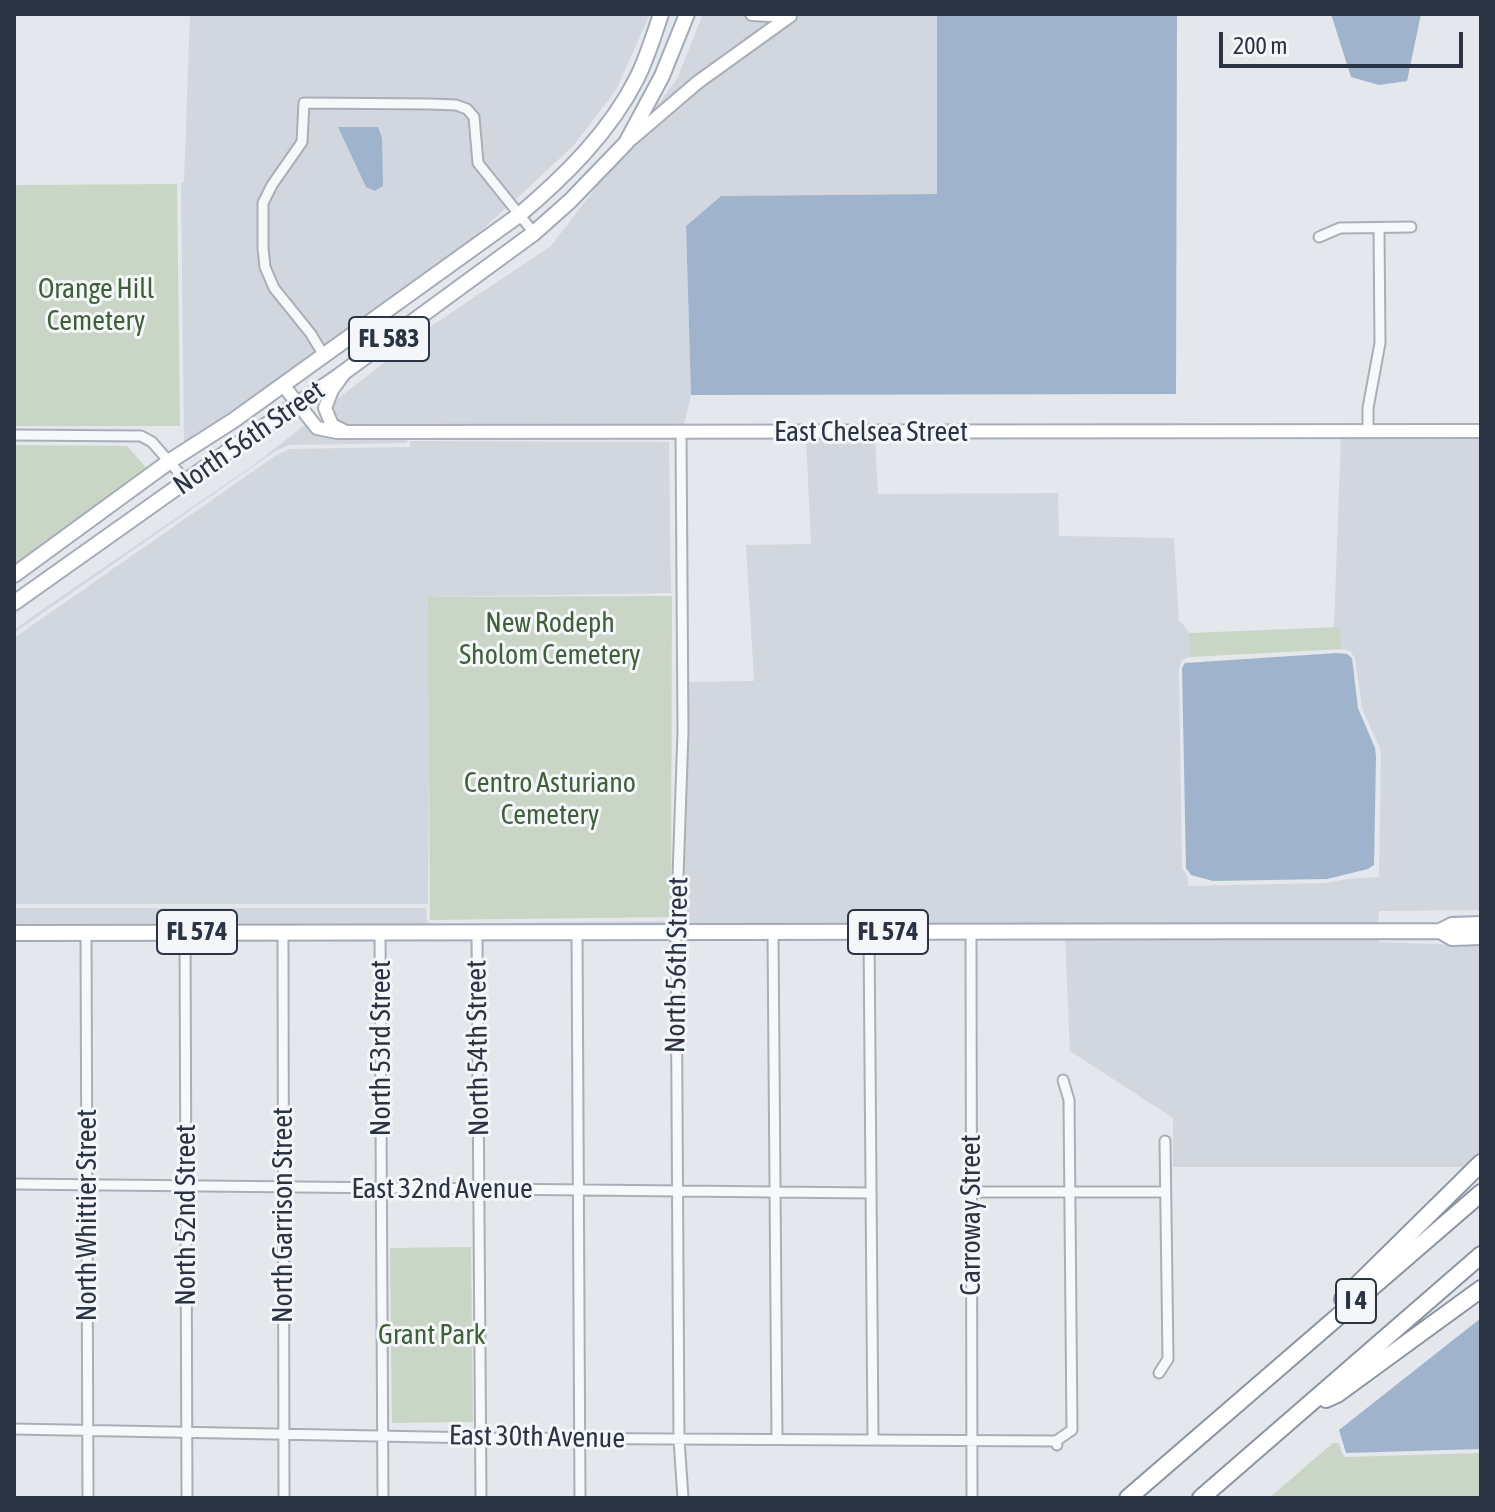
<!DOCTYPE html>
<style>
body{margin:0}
#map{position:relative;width:1495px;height:1512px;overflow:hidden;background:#e4e7ec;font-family:"Asap Condensed",sans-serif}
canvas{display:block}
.frame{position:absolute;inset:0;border:16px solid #2b3445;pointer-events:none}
.scale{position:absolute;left:1219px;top:32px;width:244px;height:36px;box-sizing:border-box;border:4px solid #2b3445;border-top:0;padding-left:10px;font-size:24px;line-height:28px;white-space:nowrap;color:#2b3445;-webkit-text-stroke:6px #f4f6f9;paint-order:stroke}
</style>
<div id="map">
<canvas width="1495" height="1512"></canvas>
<div class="frame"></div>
<div class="scale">200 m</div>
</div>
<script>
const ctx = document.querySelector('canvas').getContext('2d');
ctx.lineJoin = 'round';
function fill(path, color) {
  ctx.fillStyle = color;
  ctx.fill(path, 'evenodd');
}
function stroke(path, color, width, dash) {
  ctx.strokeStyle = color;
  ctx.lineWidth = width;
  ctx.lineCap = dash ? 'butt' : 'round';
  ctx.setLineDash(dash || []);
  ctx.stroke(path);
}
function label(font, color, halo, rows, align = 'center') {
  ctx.font = font + ' "Asap Condensed",sans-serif';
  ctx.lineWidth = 6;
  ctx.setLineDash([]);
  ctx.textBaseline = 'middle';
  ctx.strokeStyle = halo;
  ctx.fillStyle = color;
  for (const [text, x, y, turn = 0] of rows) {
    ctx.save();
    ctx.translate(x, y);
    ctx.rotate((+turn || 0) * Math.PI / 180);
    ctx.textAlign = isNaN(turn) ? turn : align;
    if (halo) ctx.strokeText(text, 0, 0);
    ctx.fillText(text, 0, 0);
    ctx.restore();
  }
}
const built = new Path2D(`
 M190 14H650L616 90 574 145 514 201 482 161 478 116 468 105 457 101 430 99H304L298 140 268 182 259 201 261 269 316 351 184 444 181 183 184 182Z
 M703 14H734L774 22 647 119 677 79Z
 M801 14H937V194L721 196 686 226 691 395 683 428H351L338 424 330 405 427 329 551 246 619 157 701 86Z
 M308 108H429L456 110 465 114 470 119 475 166 507 207 472 239 440 264 323 346 314 331 278 285 269 266 267 247V204L275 188 305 145Z
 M307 423 315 432 328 436 408 438 407 443 289 445 274 452 14 633V630L36 614 255 464Z
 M1341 436H1481V910L1379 911 1378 926 680 929 687 682 754 681 746 545 811 544 806 437H875L878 494 1058 493 1059 536 1174 538 1179 620 1190 633V657L1182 660 1179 669 1182 868 1188 877V886L1327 883 1346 879 1379 877 1381 751 1362 708 1355 658 1350 651 1342 649 1340 627H1334Z
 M410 441 669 442 671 593 430 597 428 904H14V638L275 456 289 449 410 447Z
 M14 908H426L427 920 430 924 672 921V929L14 928Z
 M1065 936H1378L1379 942 1481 946V1155L1469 1167H1173V1118L1070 1051Z`);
const green = new Path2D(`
 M177 184 180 426H14V185Z
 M14 445 127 446 149 471 14 567Z
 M672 596 671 917 430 920 428 597Z
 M1340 627 1342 649 1190 657V633Z
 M471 1247 473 1422 392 1423 390 1248Z
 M1333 1443H1339L1342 1454 1346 1457 1481 1453V1498H1269Z`);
const water = new Path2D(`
 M937 14H1177L1176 394 691 395 686 226 721 196 937 194Z
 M1331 14H1421L1407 81 1379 85 1351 77Z
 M338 127H378L382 138 383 186 375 191 366 187Z
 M1337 653 1347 654 1352 658 1358 708 1375 748 1376 757 1374 865 1368 869 1327 879 1213 881 1191 875 1186 868 1182 668 1185 663Z
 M1481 1318V1449L1346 1453 1339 1430Z`);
const street = new Path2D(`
 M1319 237 1340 228 1411 227
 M324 356 311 334 274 288 265 267 263 248V203L272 185 302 142 304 103 429 104 456 105 467 109 474 117 478 163 534 233
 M1368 431V408L1380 343 1379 228
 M681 433 683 732 676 934 679 1440 683 1498
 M14 435 141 436 152 442 186 481
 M86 932 88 1498
 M185 932 187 1498
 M869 932 873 1439
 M971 932 972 1498
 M283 933 284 1498
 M380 933 383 1498
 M773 933 777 1438
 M477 934 481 1498
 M577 934 580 1498
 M14 1184 870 1193
 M970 1192H1165
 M1159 1373 1168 1359 1165 1141
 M14 1429 481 1438 1056 1441 1057 1445
 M1056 1441 1072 1430 1069 1100 1063 1080`);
const secondary = new Path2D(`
 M752 14 790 16
 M629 141 698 82 787 18
 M343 375 332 390 325 408 332 425 344 431
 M283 385 317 428 337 432 1481 431`);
const primary = new Path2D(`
 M14 575 170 461 234 420 519 215C564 177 610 132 637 78 647 58 654 35 661 14
 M14 603 234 447 336 378 534 233 570 201 626 143 662 76 687 14
 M1440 931 1452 938 1481 937
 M14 933 1440 931 1452 925 1481 924`);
const highway = new Path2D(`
 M1343 1299 1481 1163
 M1326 1399 1337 1394 1481 1289
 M1128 1498 1481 1193
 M1201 1498 1481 1255`);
const shields = [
 [389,339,80],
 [197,932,80],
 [888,932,80],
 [1356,1301,40]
];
const shieldNames = [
 ["FL 583",389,339],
 ["FL 574",197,932],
 ["FL 574",888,932],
 ["I 4",1356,1301]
];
const parkNames = [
 ["Orange Hill",96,289],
 ["Cemetery",96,321],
 ["New Rodeph",550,623],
 ["Sholom Cemetery",550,655],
 ["Centro Asturiano",550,783],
 ["Cemetery",550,815],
 ["Grant Park",432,1335]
];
const streetNames = [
 ["East Chelsea Street",871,432],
 ["North 56th Street",249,438,-35],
 ["North 56th Street",677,965,-89],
 ["North 53rd Street",381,1048,-90],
 ["North 54th Street",478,1048,-91],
 ["East 32nd Avenue",442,1189],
 ["North Whittier Street",87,1215,-90],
 ["North 52nd Street",186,1215,-90],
 ["North Garrison Street",283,1215,-90],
 ["Carroway Street",971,1215,-90],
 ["East 30th Avenue",537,1437,1]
];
fill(built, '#d2d6de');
fill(green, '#c9d6c5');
fill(water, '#9fb4cc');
stroke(street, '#a9aeb7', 13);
stroke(secondary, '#a9aeb7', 16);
stroke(primary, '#a3abb8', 18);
stroke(highway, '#8b94a3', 20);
stroke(street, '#f7f8fa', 9);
stroke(secondary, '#fff', 12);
stroke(primary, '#fff', 14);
stroke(highway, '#fff', 16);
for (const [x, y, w] of shields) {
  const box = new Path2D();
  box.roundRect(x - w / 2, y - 22, w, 44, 6);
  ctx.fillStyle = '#f4f6f9';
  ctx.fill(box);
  stroke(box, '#2b3445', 2);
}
label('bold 26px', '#2b3445', null, shieldNames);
label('28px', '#3f6138', '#f4f6f9', parkNames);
label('28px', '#2b3445', '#f4f6f9', streetNames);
</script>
